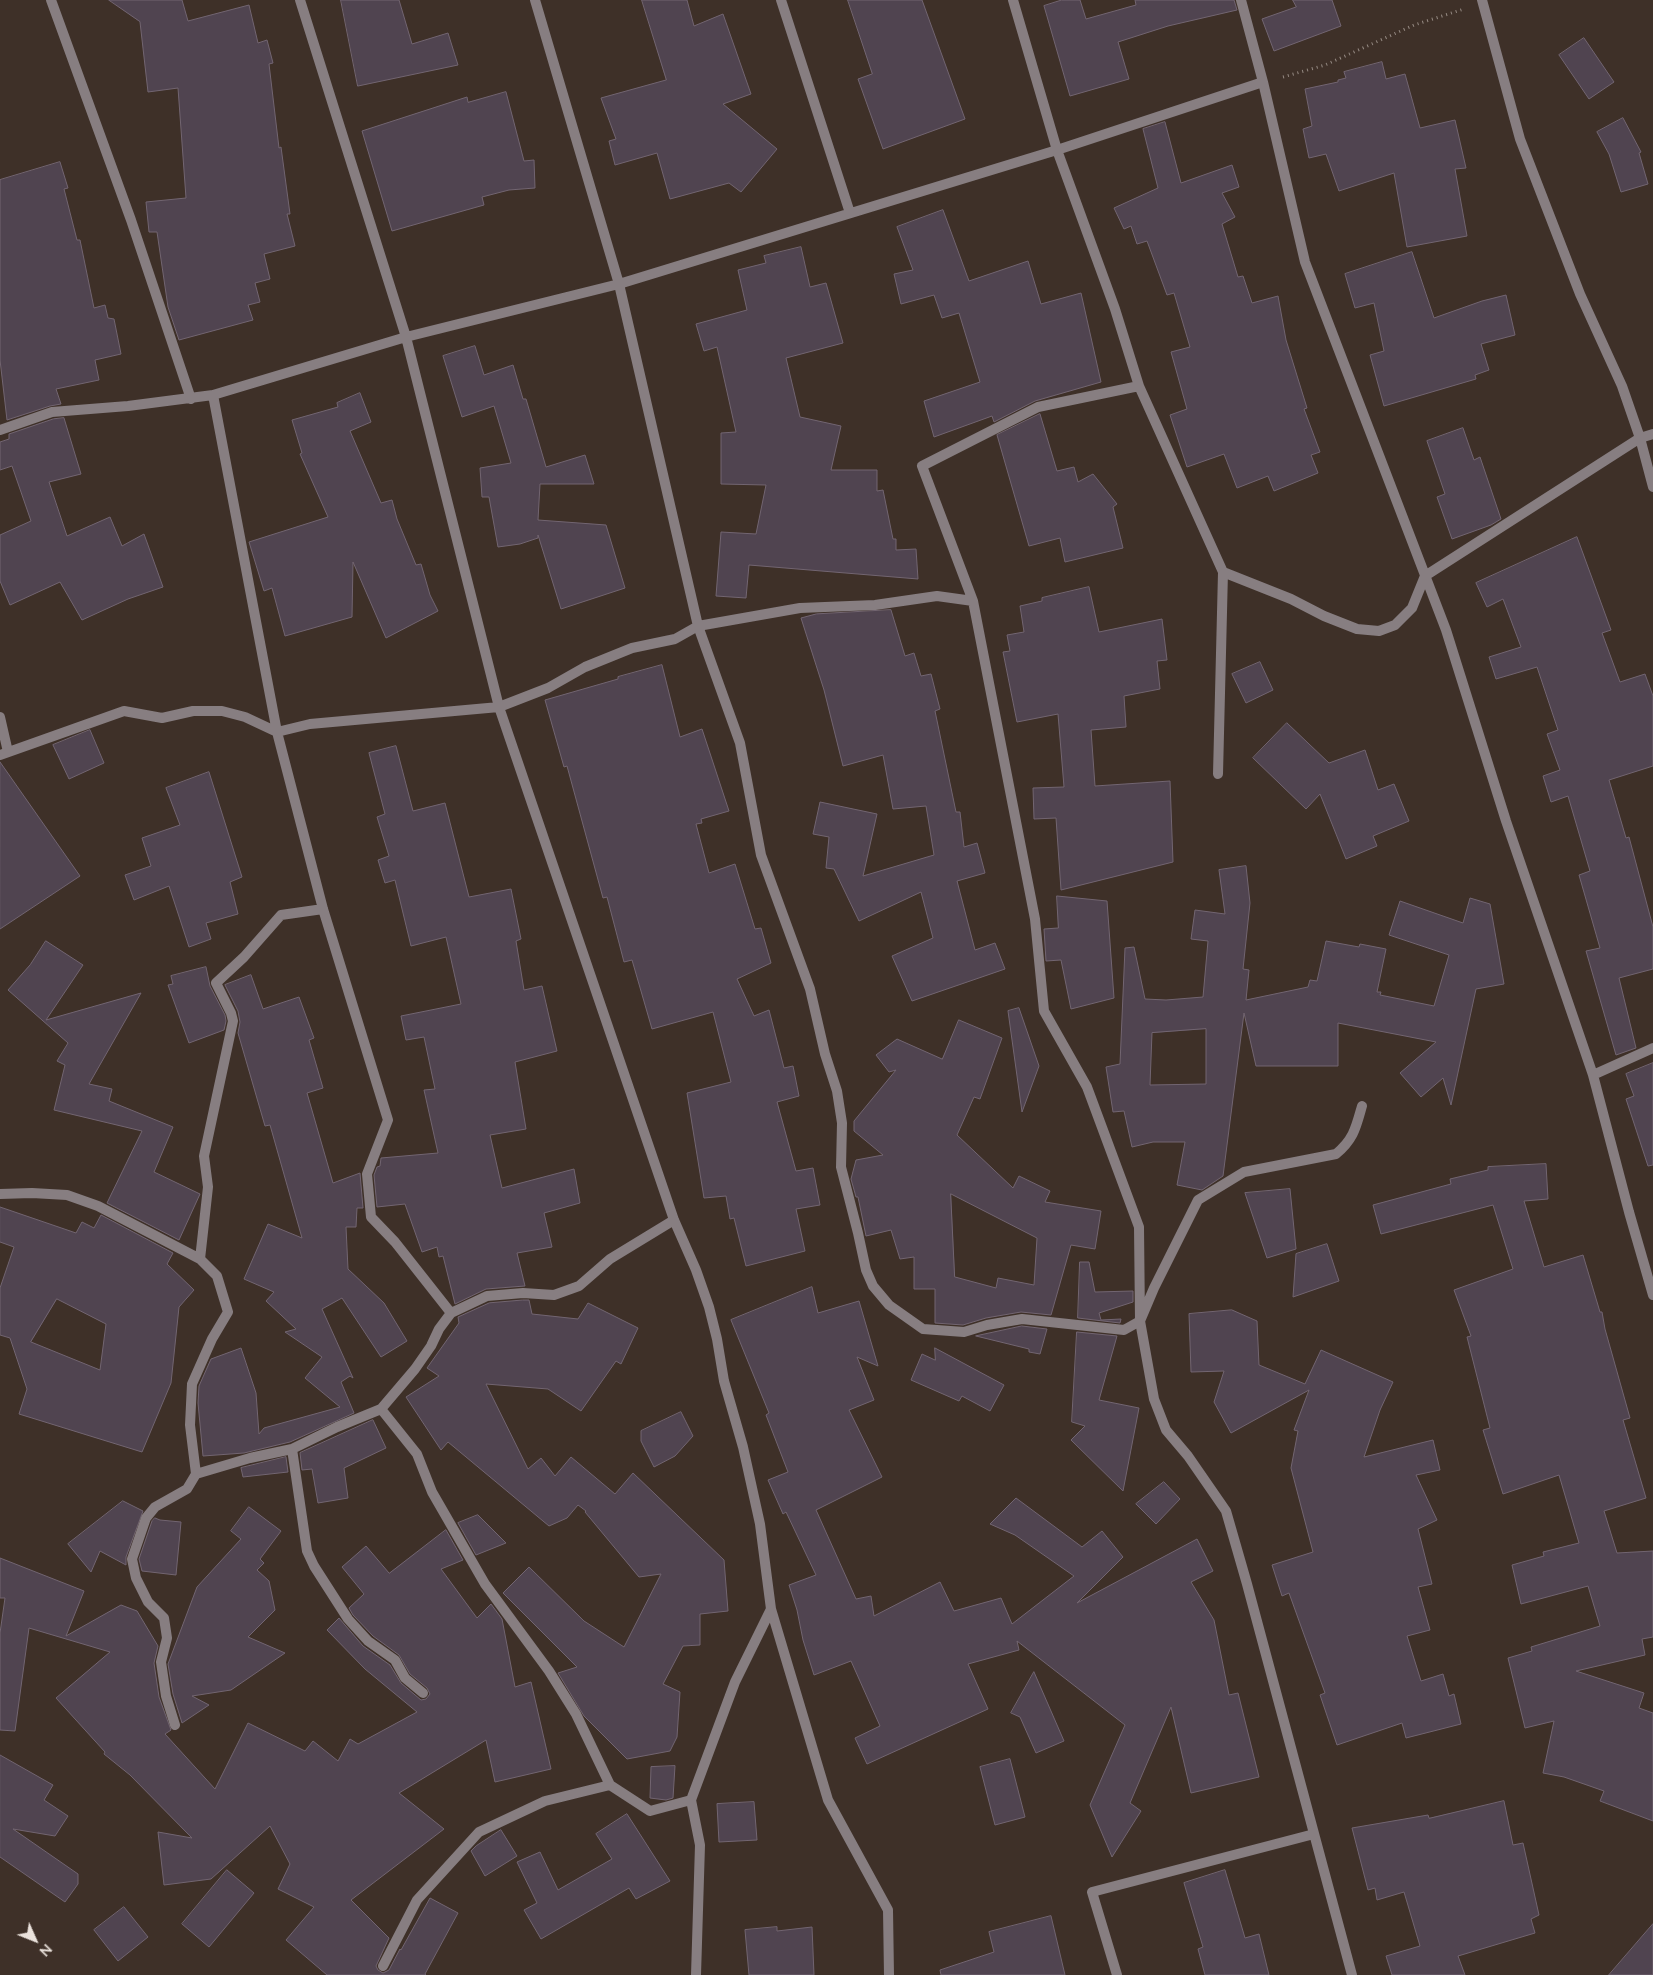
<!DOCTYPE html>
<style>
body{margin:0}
#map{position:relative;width:1653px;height:1975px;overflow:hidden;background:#3e3028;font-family:Lato,sans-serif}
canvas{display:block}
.north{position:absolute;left:10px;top:1915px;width:50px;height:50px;-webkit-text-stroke:4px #3e3028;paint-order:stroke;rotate:134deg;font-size:14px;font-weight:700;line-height:20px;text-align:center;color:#eae2dc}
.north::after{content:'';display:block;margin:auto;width:18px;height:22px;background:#eae2dc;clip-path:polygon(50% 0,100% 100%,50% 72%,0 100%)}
</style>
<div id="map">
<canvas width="1653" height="1975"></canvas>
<div class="north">N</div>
</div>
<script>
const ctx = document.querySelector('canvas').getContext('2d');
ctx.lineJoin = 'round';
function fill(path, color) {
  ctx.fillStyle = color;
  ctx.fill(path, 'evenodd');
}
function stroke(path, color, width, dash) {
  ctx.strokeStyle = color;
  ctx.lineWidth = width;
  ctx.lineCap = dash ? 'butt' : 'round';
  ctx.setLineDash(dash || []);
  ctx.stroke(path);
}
const building = new Path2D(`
 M109 0H182L188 21 249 5 258 43 267 40 273 63 269 64 279 148 281 147 290 214H287L295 246 264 254 270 279 255 283 260 302 248 305 253 320 179 340 168 307 157 232H149L146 202 186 198 178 88 148 92 140 22Z
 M341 0H399L412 44 448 33 458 65 358 86Z
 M642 0H687L694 26 723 14 751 94 723 104 777 149 741 192 729 183 670 199 657 153 615 165 609 141 616 139 601 98 666 80Z
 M848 0H922L965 119 883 149 858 79 872 74Z
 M1062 0H1080L1086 19 1136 5 1135 0H1234L1237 10 1168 26 1118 42 1129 79 1070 96 1044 6Z
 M1293 0H1332L1341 26 1274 51 1262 19 1296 7Z
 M1584 38 1614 82 1589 99 1559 55Z
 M1382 62 1386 79 1405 74 1420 128 1455 120 1466 168 1455 169 1467 236 1407 247 1394 173 1339 191 1326 154 1309 158 1303 129 1312 126 1305 89 1338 82V80L1346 78 1344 72Z
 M506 92 524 161 534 160 535 188 509 190 482 197 484 205 392 231 362 131 467 97 468 102Z
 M1623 118 1641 152 1639 153 1648 184 1621 192 1609 154 1597 132Z
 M1165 122 1181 183 1232 165 1239 187 1222 193 1235 217 1222 224 1238 277 1243 276 1252 303 1278 296 1286 340 1307 408 1304 409 1320 452 1311 455 1318 473 1274 491 1268 476 1237 488 1224 454 1187 467 1170 415 1187 409 1171 352 1190 347 1174 293 1167 295 1147 241 1137 244 1131 226 1124 229 1114 208 1158 188 1143 129Z
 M60 162 68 188 64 189 77 240H80L94 308 105 305 108 318 114 319 121 354 95 360 99 380 56 389 61 404 50 406 7 420 0 360V180Z
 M943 210 969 281 1028 261 1041 304 1081 293 1101 382 1035 401 994 422 992 416 934 437 924 401 980 382 959 313 942 318 934 295 901 304 894 274 913 270 897 227Z
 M801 247 810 287 826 283 843 343 786 358 800 417 841 426 831 470H877V491L883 490 893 539H896V550L916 549 918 579 749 565 746 598 716 596 721 532 756 534 766 485 721 484V433L736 432 717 347 704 351 696 324 747 310 738 270 766 263 764 256Z
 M1412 252 1434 318 1482 301 1506 295 1515 335 1481 344 1489 370 1475 375 1476 379 1384 406 1370 355 1384 351 1374 303 1355 308 1345 274Z
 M475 346 484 375 513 365 523 399H526L546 467 585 455 594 484H540L538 520 606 525 625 588 561 609 538 535V538L520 544 498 547 489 497H482L480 468 511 463 494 406 462 417 443 356Z
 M360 393 371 422 350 431 381 503 392 500 397 519 416 565 421 564 430 595 438 611 386 638 353 562 352 617 285 636 272 588 264 591 249 542 328 517 300 454 302 453 292 420 338 407 337 403Z
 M1040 414 1057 471 1074 467 1078 482 1093 474 1117 504 1113 507 1123 548 1065 562 1060 538 1029 546 997 435Z
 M64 418 81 474 49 482 67 536 110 517 122 546 144 534 163 587 128 599 82 620 60 582 10 605 0 581V535L31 521 12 466 0 470V442L9 439V434L53 419Z
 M1463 428 1474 460 1480 457 1501 519 1491 525 1452 539 1437 497 1445 494 1427 441Z
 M1577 537 1611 630 1602 633 1620 682 1645 674 1653 696V766L1609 780 1626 838 1629 837 1653 927V969L1619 978 1636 1048 1616 1055 1586 951 1600 948 1579 875 1590 871 1568 796 1551 802 1543 776 1560 770 1547 734 1558 730 1537 667 1496 679 1489 657 1521 647 1503 599 1487 607 1476 583Z
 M1089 587 1099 632 1162 619 1167 660 1157 661 1160 689 1124 696 1126 727 1091 730 1095 786 1170 781 1173 862 1061 890 1056 818 1034 819 1033 788 1064 787 1058 714 1017 722 1003 652 1010 651 1007 635 1024 632 1020 606 1042 601V598Z
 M891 610 905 656 914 653 921 676 931 674 940 709 935 711 956 812H960L964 847 977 843 985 873 957 881 975 950 995 943 1005 969 912 1001 892 956 933 938 921 892 859 921 834 869 826 868 829 837 813 834 820 802 877 814 863 876 934 855 926 806 893 809 883 755 843 766 824 690 801 618 816 614Z
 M1260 662 1273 690 1246 703 1232 674Z
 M662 665 680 737 702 729 729 811 701 819 702 823 696 824 709 873 735 864 755 929 761 928 771 963 737 979 754 1016 769 1010 784 1068 793 1066 799 1096 777 1102 796 1171 813 1168 820 1205 796 1209 805 1251 746 1266 734 1218 730 1219 726 1196 704 1198 687 1093 731 1082 713 1012 652 1029 632 960 624 962 607 897 603 898 567 766 564 767 545 700 618 679V677Z
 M1287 723 1329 763 1365 750 1378 790 1394 784 1409 821 1373 836 1377 846 1346 859 1320 794 1306 809 1253 758Z
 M90 730 104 763 69 779 53 745Z
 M396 746 413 811 445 803 469 897 511 889 521 939 516 941 524 990 542 986 557 1051 515 1062 526 1129 490 1135 502 1188 574 1169 580 1203 544 1213 552 1247 517 1253 525 1286 486 1289 455 1304 443 1256 439 1257 437 1247 422 1252 405 1204 377 1207 374 1175 377 1167 380 1166 381 1158 438 1153 424 1090 435 1089 424 1037 406 1040 401 1016 461 1004 446 937 411 946 395 880 385 883 378 860 389 856 377 817 385 814 369 753Z
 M0 762 80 876 0 929Z
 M209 772 242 877 230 882 238 914 206 923 211 939 189 947 169 886 134 900 125 875 151 866 142 838 180 825 166 788Z
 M1246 866 1250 903 1243 969 1249 970 1246 1000 1308 987 1310 980 1317 981 1326 941 1359 947 1360 944 1386 949 1377 992H1381L1380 995 1434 1006 1449 955 1389 935 1400 901 1463 923 1470 898 1490 904 1504 984 1476 989 1451 1105 1443 1078 1421 1097 1400 1073 1436 1042 1338 1023V1066H1256L1244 1013 1223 1176 1202 1190 1177 1185 1185 1142H1153L1132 1147 1124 1111 1113 1112 1106 1067 1120 1064 1125 948 1134 947 1145 999 1166 1000 1203 997 1208 941 1191 939 1195 910 1225 914 1219 870ZM1206 1029V1084L1150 1085 1152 1033Z
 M1057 896 1107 901 1114 998 1071 1009 1061 960 1046 961 1044 929 1058 928Z
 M46 941 83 965 46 1020 141 993 89 1084 112 1089 109 1101 173 1127 154 1172 200 1194 179 1240 107 1203 142 1131 54 1110 65 1065 57 1061 68 1043 8 990 30 965Z
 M206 967 210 986 225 1015 226 1021 224 1030 189 1043 168 985 173 984 171 976Z
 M251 975 263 1009 299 997 314 1038 309 1040 323 1088 307 1093 333 1183 360 1173 363 1208H357L356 1227H346L348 1269 384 1303 407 1341 381 1357 342 1298 322 1309 353 1378 350 1376 341 1382 354 1413 290 1442 244 1453 203 1456 198 1403 199 1386 211 1359 241 1348 256 1393 259 1434 264 1428 340 1407 305 1378 322 1357 285 1332 296 1329 266 1301 274 1292 244 1279 268 1224 302 1238 270 1125 265 1126 238 1033 240 1022 238 1011 225 985Z
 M1019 1008 1039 1066 1022 1112 1008 1011Z
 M959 1020 1002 1038 980 1099 974 1097 957 1135 1013 1188 1019 1176 1050 1191 1045 1202 1101 1211 1095 1249 1071 1245 1051 1315 1021 1312 986 1318 963 1325 935 1323V1289H914V1257L900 1259 891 1230 866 1236 858 1197H856L851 1179 856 1160 883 1155 854 1131V1121L896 1070 889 1072 876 1055 897 1039 942 1059ZM951 1194 1037 1238 1034 1285 998 1278 996 1288 955 1277Z
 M1653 1063V1165L1648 1166 1626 1099 1634 1096 1626 1074Z
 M1546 1164 1548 1199 1524 1201 1544 1267 1583 1255 1600 1312H1602L1605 1329 1630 1418 1623 1420 1646 1498 1604 1511 1617 1553 1653 1551V1637L1642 1639 1645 1655 1576 1671 1644 1693 1639 1708 1653 1713V1821L1600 1801 1604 1791 1564 1777 1543 1773 1554 1721 1525 1728 1508 1658 1532 1651 1531 1647 1600 1626 1588 1586 1521 1604 1512 1565 1544 1556 1543 1552 1579 1543 1559 1475 1503 1494 1483 1430 1490 1428 1467 1337 1471 1336 1454 1290 1513 1269 1493 1205 1381 1234 1373 1205 1451 1184 1450 1179 1488 1170V1167Z
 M1290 1189 1296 1249 1267 1258 1245 1193Z
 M0 1207 76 1233 82 1222 94 1228 101 1215 173 1253 167 1264 194 1290 179 1307 171 1383 142 1452 19 1414 27 1389 10 1338 0 1335V1288L14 1247 0 1242ZM57 1299 106 1324 100 1370 31 1342Z
 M1327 1244 1339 1281 1293 1297 1296 1254Z
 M1080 1262H1089L1095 1292 1133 1291V1302L1099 1313 1101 1320 1121 1319 1120 1323 1078 1318Z
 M812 1287 818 1313 859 1301 878 1366 857 1357 874 1400 849 1410 882 1477 816 1510 856 1599 871 1596 874 1616 940 1582 954 1611 1001 1598 1012 1624 1074 1576 1015 1535 990 1524 1016 1498 1082 1547 1102 1531 1123 1557 1077 1603 1197 1539 1213 1571 1191 1582 1214 1620 1229 1695 1238 1693 1259 1777 1191 1793 1171 1707 1130 1803 1141 1811 1112 1857 1090 1805 1125 1725 1017 1641 1019 1650 968 1664 988 1709 867 1764 855 1738 880 1726 851 1661 814 1675 803 1640 797 1610 789 1585 816 1575 786 1512 783 1514 768 1480 788 1472 766 1415 769 1413 731 1320Z
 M523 1300H529L532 1314 578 1319 588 1303 638 1328 621 1364 616 1361 581 1411 548 1389 486 1384 528 1469 541 1458 555 1476 571 1457 615 1494 633 1473 724 1560 728 1611 700 1614V1645L683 1646 663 1684 680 1692 677 1737 670 1751 627 1759 584 1716 558 1673 577 1667 503 1593 529 1567 584 1621 624 1647 661 1574 639 1577 585 1512 586 1511 578 1505 567 1518 549 1526 448 1442 441 1450 406 1397 439 1376 427 1368 459 1323 458 1317 489 1303Z
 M1232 1310 1257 1321 1259 1365 1305 1384 1321 1350 1393 1382 1380 1410 1364 1457 1433 1440 1440 1470 1416 1475 1437 1520 1418 1529 1432 1584 1418 1587 1430 1630 1407 1636 1421 1681 1443 1674 1449 1696 1454 1694 1461 1724 1406 1738 1402 1723 1337 1745 1320 1695 1325 1693 1289 1593 1282 1596 1272 1565 1313 1552 1291 1468 1298 1431 1294 1430 1309 1390 1231 1433 1214 1402 1224 1371 1191 1372 1189 1314Z
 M1022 1326 1047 1329 1040 1354 1029 1352V1349L976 1336Z
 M1077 1332 1117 1336 1099 1400 1139 1408 1123 1491 1071 1440 1085 1426 1072 1422Z
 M935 1348 1004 1385 990 1411 962 1396 959 1401 911 1380 922 1354 935 1360Z
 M681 1412 693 1436 675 1456 654 1467 641 1441V1431Z
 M373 1420 386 1448 344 1468 348 1498 318 1503 312 1469 302 1470 300 1453Z
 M286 1457 288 1472 243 1477 241 1468Z
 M1164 1482 1180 1499 1156 1524 1136 1504Z
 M123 1501 143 1511 126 1557V1565L100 1551 91 1572 68 1544Z
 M249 1507 281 1531 260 1559 264 1563 257 1570 269 1581 275 1610 248 1637 285 1653 231 1690 192 1696 209 1705 182 1723 173 1694 168 1664 197 1587 241 1539 231 1531Z
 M478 1515 506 1543 476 1555 458 1523Z
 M155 1518 160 1520 181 1522 176 1575 142 1571 139 1559 152 1521Z
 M446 1530 463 1560 441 1569 477 1618 491 1604 502 1619 515 1687 531 1682 551 1769 495 1782 486 1740 399 1793 444 1829 351 1900 389 1938 376 1966 378 1970 383 1973 389 1970 400 1949 401 1950 430 1898 458 1913 425 1974 426 1975H327L286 1940 314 1907 278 1889 290 1864 270 1826 211 1879 164 1885 158 1832 192 1838 130 1775 104 1754 105 1752 56 1698 110 1652 29 1628 15 1731 0 1730V1633L5 1598H0V1558L84 1591 66 1636 121 1605 137 1611 158 1646 154 1663 159 1697 171 1730 165 1734 215 1789 248 1723 305 1751 313 1741 338 1761 350 1739 358 1744 417 1712 365 1669 327 1630 339 1618 363 1646 390 1665 401 1683 421 1700 426 1699 430 1694 427 1688 410 1674 399 1655 373 1636 353 1615 349 1608 364 1594 342 1567 366 1546 389 1573Z
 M1034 1672 1064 1741 1036 1753 1020 1717 1011 1713Z
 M0 1755 53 1785 44 1800 68 1816 55 1836 13 1829 78 1874V1884L65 1902 0 1857Z
 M1010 1759 1025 1817 995 1825 980 1767Z
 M675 1766 673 1798 666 1800 650 1798 651 1767Z
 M1504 1801 1513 1845 1523 1843 1539 1915 1531 1919 1535 1933 1458 1956 1465 1975H1392L1386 1956 1420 1946 1404 1892 1377 1900 1375 1888 1368 1890 1352 1828 1428 1815 1429 1818Z
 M754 1802 757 1840 719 1842 717 1804Z
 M627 1814 670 1881 636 1899 629 1888 541 1939 524 1910 537 1903 517 1862 540 1852 558 1890 612 1859 596 1834Z
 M501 1830 517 1856 485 1876 471 1851 476 1846Z
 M227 1870 254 1893 209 1947 182 1924Z
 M1225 1870 1245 1938 1259 1934 1269 1975H1205L1198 1949 1203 1947 1184 1883Z
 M124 1907 148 1937 118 1961 94 1930Z
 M1051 1916 1065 1975H941L940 1970 994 1952 989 1932Z
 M1653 1924V1975H1609Z
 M777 1927V1931L812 1927 814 1975H749L745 1930Z`);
const path = new Path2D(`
 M1283 77 1325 65 1414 25 1464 9`);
const street = new Path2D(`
 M51 0 131 220 191 399
 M300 0 406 337 499 707 674 1220 696 1270 709 1307 717 1339 724 1381 743 1447 760 1524 771 1609 735 1682 691 1800 700 1845 696 1975
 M535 0 619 284 698 626 740 743 761 855 810 989 825 1054 837 1091 842 1123 841 1167 858 1233 866 1270 873 1286 889 1305 923 1329 964 1332 987 1325 1022 1319 1124 1330 1140 1321 1154 1288 1198 1200 1244 1172 1336 1154C1354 1139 1356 1127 1362 1106
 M781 0 850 213
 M1013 0 1057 150 1115 309 1139 386 1223 572 1218 774
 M1241 0 1263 82 1305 262 1446 630 1506 821 1593 1075 1653 1048
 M1482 0 1520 139 1580 294 1622 386 1640 438 1653 487
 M1139 386 1038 407 922 466 973 601 1035 919 1044 1011 1087 1087 1139 1227 1140 1321 1154 1399 1166 1430 1188 1456 1226 1511 1247 1584 1352 1975
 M213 395 277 732 323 909 388 1120 367 1174 371 1217 395 1242 451 1313
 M0 430 52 412 128 406 213 395 406 337 619 284 1057 150 1263 82
 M1223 572 1291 599 1324 616 1357 629 1379 631 1395 625 1412 608 1425 576 1640 438 1653 434
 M0 717 8 752
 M0 755 124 711 162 718 193 711H222L245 717 277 732 310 724 499 707 548 688 585 667 632 648 675 639 698 626 800 608 875 605 937 596 973 601
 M1593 1075 1629 1212 1653 1295
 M0 1194 32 1193 67 1195 98 1206 200 1259 217 1276 228 1312 212 1339 192 1384 190 1425 196 1474
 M200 1259 208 1187 204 1156 233 1021 231 1013 216 983 244 957 281 915 323 909
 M381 1409 417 1454 432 1492 485 1584 549 1671 576 1714 610 1785
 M292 1449 307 1551 314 1566 348 1619 368 1641 395 1660 405 1678 423 1693
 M771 1609 828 1800 888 1910 889 1975
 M175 1725 166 1696 161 1662 167 1638 164 1618 148 1602 136 1578 132 1559 146 1518 155 1507 187 1489 196 1474 250 1458 292 1449 337 1427 381 1409 415 1369 431 1346 439 1329 451 1313 487 1296 523 1293 554 1295 579 1286 610 1259 674 1220
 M383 1966 417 1900 479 1832 545 1801 610 1785 650 1811 691 1800
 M1117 1975 1092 1892 1314 1834`);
fill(building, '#504450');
stroke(building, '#726571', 1);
stroke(path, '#968b84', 3, [1, 4]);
stroke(street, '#877e81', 10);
</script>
